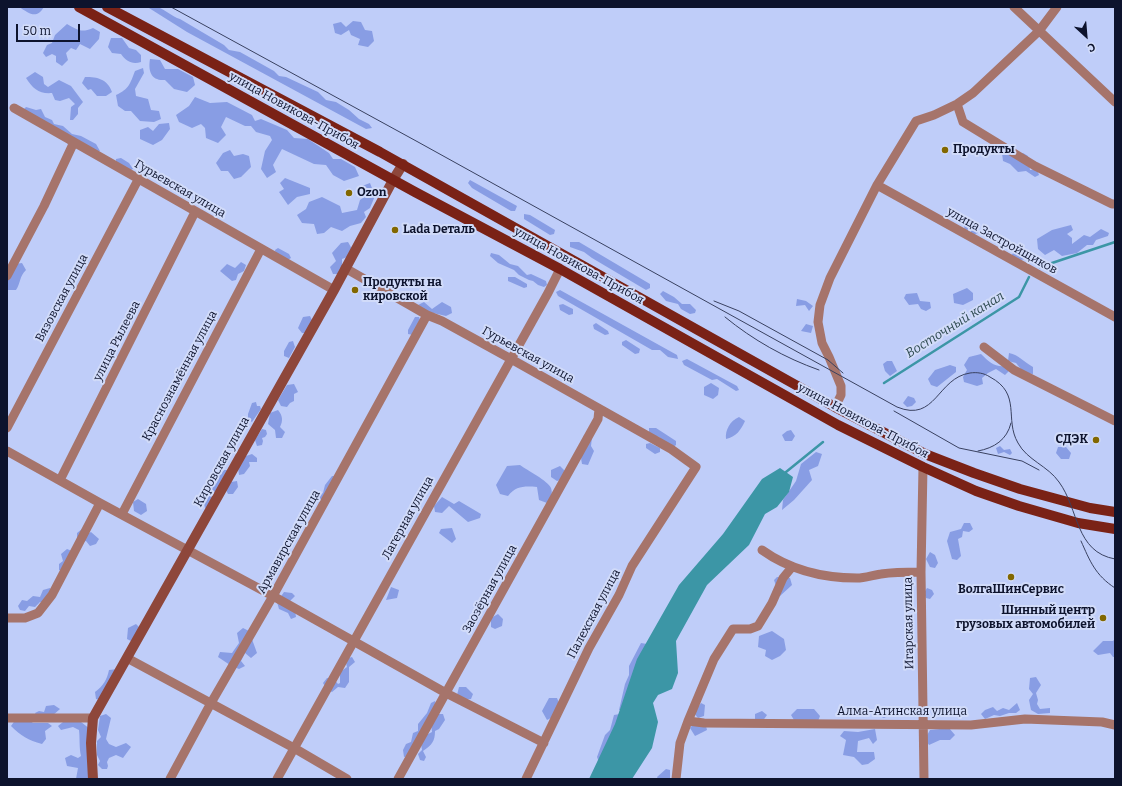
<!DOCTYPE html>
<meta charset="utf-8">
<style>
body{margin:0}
#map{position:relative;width:1122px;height:786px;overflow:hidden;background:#bfcdf9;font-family:Bitter,serif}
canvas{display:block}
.frame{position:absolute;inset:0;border:8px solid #0d132d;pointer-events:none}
.north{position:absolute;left:1066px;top:16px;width:40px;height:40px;-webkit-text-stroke:3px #d1dbf9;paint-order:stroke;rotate:154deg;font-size:11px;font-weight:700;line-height:16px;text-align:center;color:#0d132d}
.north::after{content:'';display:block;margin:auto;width:14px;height:18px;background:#0d132d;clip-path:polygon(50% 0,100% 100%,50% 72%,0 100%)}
.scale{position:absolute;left:16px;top:24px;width:64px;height:18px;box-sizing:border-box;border:2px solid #0d132d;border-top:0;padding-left:5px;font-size:12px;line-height:14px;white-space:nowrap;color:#0d132d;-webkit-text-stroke:3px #d1dbf9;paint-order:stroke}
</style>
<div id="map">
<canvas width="1122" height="786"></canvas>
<div class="frame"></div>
<div class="north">С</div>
<div class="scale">50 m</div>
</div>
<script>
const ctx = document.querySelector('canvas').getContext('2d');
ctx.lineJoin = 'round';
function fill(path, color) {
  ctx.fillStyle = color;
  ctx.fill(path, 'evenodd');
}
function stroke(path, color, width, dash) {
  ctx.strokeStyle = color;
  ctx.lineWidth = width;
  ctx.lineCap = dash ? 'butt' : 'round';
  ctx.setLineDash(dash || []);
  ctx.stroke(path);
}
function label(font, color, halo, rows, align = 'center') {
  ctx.font = font + ' Bitter,serif';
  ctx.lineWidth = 4;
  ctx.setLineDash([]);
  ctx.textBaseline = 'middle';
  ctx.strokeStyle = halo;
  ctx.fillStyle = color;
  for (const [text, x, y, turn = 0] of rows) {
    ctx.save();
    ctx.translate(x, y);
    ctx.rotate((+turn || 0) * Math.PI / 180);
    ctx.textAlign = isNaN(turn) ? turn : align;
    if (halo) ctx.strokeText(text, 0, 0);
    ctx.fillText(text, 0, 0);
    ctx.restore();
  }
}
const green = new Path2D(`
 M19 7H44C36 20 29 13 19 7Z
 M144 7C148 7 153 6 157 7 165 9 172 17 180 19L224 45 229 50 240 52 274 71 279 76 286 77 318 92 326 100 336 102 349 110 359 119 369 124 372 128 366 129 187 32 149 8Z
 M353 21 361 22 365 30 372 31 374 41 368 47 358 45 360 39 351 35 349 30 341 35 335 33 333 24 341 22 346 27Z
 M67 24C78 30 81 33 93 28L100 32 99 39 90 49 80 44 76 50 71 48 66 53 68 60 62 66 56 62V56L52 54 46 57 43 53 47 45 52 43 55 35Z
 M111 38H122L129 48 136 50 141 55V62C132 65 126 61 121 54L112 53 108 47Z
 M150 59 160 60 165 69H178L193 77 195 85 187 92 174 89 165 80C151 81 148 71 150 59Z
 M143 68 144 73 135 89 136 96 148 99 151 110 159 111 161 119 154 122 140 121 131 111H125L118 106 116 95C129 89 130 84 135 71Z
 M35 72 43 77 44 84 48 87 59 80 71 86 83 102 78 108V114L73 120H70L71 107 75 104 69 98 60 101 55 100 52 93C39 94 33 89 26 78Z
 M85 77C98 77 107 79 112 92L106 96H97L91 89 88 90 82 83Z
 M195 97 210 103 227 102 252 115 255 121 261 119 287 130 294 138 308 139 329 153 333 159H341L355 167 359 176 344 181 333 175 326 165 314 164 282 149 273 165 276 172 267 178 261 169 265 151 272 140 270 136 256 132 251 126H245L226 117 221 127 226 135 218 143 206 138 205 128 201 124 192 128 179 122 176 115 189 106Z
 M26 107 36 110 41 109 45 117 52 120 54 124 63 126 72 134 81 136 96 144 100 151 95 153 68 145 65 136 23 110Z
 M169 123 170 129 162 140 153 145 140 139V130L148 127 153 131 159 124Z
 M230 150 234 156 243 154 249 156 251 167 241 177 234 179 228 171H221L216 163 223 153Z
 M1009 151 1015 156 1023 153 1028 156 1030 170 1037 169 1039 175 1035 177 1026 171 1018 172 1010 164 1003 161 1002 153Z
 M121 158 129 163 133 169 129 171 116 164V159Z
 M285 178 310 188V194L297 197 288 205 279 192 284 189 280 183Z
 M470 180 517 206 515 211H511L472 188 468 183Z
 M370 183 375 196 370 208 364 212 366 217 361 223 350 226 342 231 331 227 324 233 317 234 314 224 302 223 297 215 306 209 309 202 322 197 340 206 342 213 357 210 360 200 366 196 362 186Z
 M524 214 530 215 555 230 554 234 550 235 524 219Z
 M969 223 976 225 980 232 973 235 965 231 964 226Z
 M1071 225 1073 230 1067 234 1072 238V244L1084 235 1090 237 1101 229 1109 233 1108 236 1096 240 1093 245H1087L1077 253 1062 256 1054 250 1045 255 1038 249 1037 239 1052 230Z
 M348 242 352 249 350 256 342 259V266L338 274H333L330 267 336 261 332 253 341 243Z
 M570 242H579L650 284V288L646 290 592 258 584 252 570 247Z
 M278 248 289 254 291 258 286 261 276 255 275 250Z
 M1014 252 1024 253 1025 259 1016 261 1010 257Z
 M491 253 499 255 510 264 518 266 527 275 531 274 546 281 547 285 544 287 538 285 533 281 529 280 519 275 514 270 498 263 490 256Z
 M241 262 246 265 244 271 238 274 236 280 232 281 220 271 227 264 235 268Z
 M22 263 26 270C19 277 21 282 16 290H7V273L15 264Z
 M508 277H515L527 284V287L524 288 508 281Z
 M967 288 973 293V300L963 305 954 303 953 294Z
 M560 290 677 355 678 359 668 357 660 350H652L558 296 556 292Z
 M663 291 674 297 682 304H690L696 310 695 313 690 314 681 309 678 304 666 301 660 294Z
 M917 293 920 301 930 302 931 308 926 311 921 309 918 304 909 305 904 298 906 294Z
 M797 299 806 301 813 306 809 311 805 305 796 306Z
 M424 302 432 309 442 302 451 307 452 313 446 316 429 312 418 305Z
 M563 304 573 309V314L569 315 560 310 559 305Z
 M310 316 313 322 306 333H302L298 328 303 317Z
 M415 317H419L421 322 413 335 408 334V330Z
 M596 323 608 331 609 334 605 335 594 329 593 325Z
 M806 324 813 326 811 333 801 331Z
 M626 340 640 349 639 353 635 354 622 345V342Z
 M293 341 295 347 289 358 284 356V351L289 342Z
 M1009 353C1019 355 1024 362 1033 367V374L1024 373 1016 363 1008 361Z
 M981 354C989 362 994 367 1005 366L1009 371 1005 375 996 369 988 373 982 378 983 384 977 386 964 382 963 377 967 370 964 365 969 357Z
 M687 359 737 386 739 390 736 391 717 379 712 380 684 365 682 361Z
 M887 361H892L897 371 890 376 885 371 883 364Z
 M950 365 956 367V372L937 387 931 385 928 379 935 370Z
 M711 383 719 388 718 395 713 399 704 395V387Z
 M294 384 298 392 294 394V401L290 403 287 407 281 406 278 400 287 385Z
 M908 396 914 398 916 402 912 406 907 407 903 403Z
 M256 402 257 406H260L261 409 252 422 248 420V414L252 403Z
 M278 410C283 416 283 421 280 427L285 432 282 438H276L275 430 268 424 270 413Z
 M739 417 745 421C741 430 736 437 726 439 725 430 730 421 739 417Z
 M649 428H656L676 441V445L673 447 665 443 659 437 649 435Z
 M262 429 266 430 267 434 265 437 262 438 263 441 262 445 257 446 255 440Z
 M791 430 795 436 792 441H785L782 435 787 431Z
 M584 435 592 437 591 446 594 451 588 465 582 464C580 454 581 444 584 435Z
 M650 443 660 448V452L655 454 646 448V444Z
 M1000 446 1004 450 1010 449 1012 453 1010 455 1004 452 998 454 996 448Z
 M1058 447H1066L1071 453 1069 459H1061L1056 453Z
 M816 452 822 454 818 466 809 470 812 480 794 500 782 510 783 500 796 481 801 464Z
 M252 454 257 458V462H249L250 466 244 474 239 475 238 468 246 456Z
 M520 465C527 470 548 481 551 488 553 494 551 499 547 503L539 500 537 487C524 486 516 486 508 496L500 494 496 485 507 466Z
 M560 466 566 472 563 479 557 481 551 477V470Z
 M224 470H228L210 507 205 508 204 503 214 485 217 483V478Z
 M332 476H336L319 503 317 497 323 493 325 485Z
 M237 481 238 487 233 494H228L226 490 231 482Z
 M442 497 454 504 459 501 481 514 480 518 468 522 449 506 442 513 435 512 434 506Z
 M138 499 146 504 147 511 141 515 134 511 133 502Z
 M964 523H970L973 529 969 532 963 531 962 537 958 539 961 556 957 560 952 559 947 541 950 532 961 529Z
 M452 528 456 539 452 543 439 533 441 529Z
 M82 529 87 534 91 532 99 539 96 544 90 546 86 541 82 542 77 538V533Z
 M67 549 72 551 66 572 59 570V564L63 561 61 554Z
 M930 552 935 555 938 563 935 568 930 567 926 559Z
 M777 577 790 578 792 585 780 596 779 595 774 580Z
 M391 587 399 590 397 598 386 600Z
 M50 588 54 594 43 603 40 602 35 607 29 606 25 611 20 610 18 606 22 600 27 601 33 596 40 597 43 590Z
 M927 588 932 590 934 594 930 599 926 598 924 593Z
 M284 592 292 593 295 596 288 603 295 610 296 617 291 619 288 613 279 609 277 602Z
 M498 614 503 619 502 626 495 629 491 627V618Z
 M136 624 140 628 131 641 127 639 128 628Z
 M243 628 249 631 257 653 251 658 245 653 241 661 245 666 239 669 230 665 218 657 220 652 232 653 239 643 237 633Z
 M772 631 784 639 786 650 780 656 772 660 765 656 766 650 758 647 759 636Z
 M1115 639V657H1113L1110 653 1098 655 1093 651 1103 641H1113Z
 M641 643 647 644 624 710H619L625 684 629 675V666Z
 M352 657 355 662 349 667V682L345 688 338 687 332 692 327 690 323 683 327 678H333L338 684 340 683V672L347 667 345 659Z
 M118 669 102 700 96 699 95 692C103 686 107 680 109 670Z
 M1036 677 1041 685 1036 693 1038 700 1037 704 1040 709 1050 708V713L1038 714 1031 710 1029 700 1033 694 1029 689 1030 678Z
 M459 687H466L473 694 471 699 462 700 457 695Z
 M549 698H557L559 703 551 718 547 720 542 711Z
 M435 701 437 707 409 756 404 757 403 750 406 744 411 742 413 733 418 731V724L427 713 431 703Z
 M701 703 705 705 704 716 698 718 694 713Z
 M1017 703 1020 710 1016 713H1009L1000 716 994 715 985 719 981 714 985 710 993 707 997 711 1003 708 1009 710Z
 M54 705 60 709 52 716 37 717 35 713 39 711 44 712 46 706Z
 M797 709H814L820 716 818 721 794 720 791 715Z
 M879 709H888V716L884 718 877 715Z
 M762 711 767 715 762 722H755V714Z
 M106 714 111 718 106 739 109 744 116 747 126 743 131 747 123 758 116 755 109 758 107 762 108 766 107 769H102L98 765 100 761 97 755V741L101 737 98 730 100 716Z
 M437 714H443L445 720 439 729 435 731C435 741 432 745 423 751L426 757 424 761 420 760 418 754 422 750 421 744 426 735 432 732 431 724Z
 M620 714 600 765 597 757 605 735 610 730 614 715Z
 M16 719 29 720 33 723H48L52 726 45 731 46 739 42 744C28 740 21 736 11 726Z
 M63 722H81L90 729 91 779H76L78 768 67 766 65 758 71 755 78 758 81 756C79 747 80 739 79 730L73 727 61 730 58 726Z
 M695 722 706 726 707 730 695 736 690 728Z
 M949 728 955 735 950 740H940L929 745 925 739 930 730Z
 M875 729 877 740 873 744 869 738 858 741 857 752H874L875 759 868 764 862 765 854 757 843 755 846 740 840 736 844 731 858 732Z
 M666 769 670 770V779H658L657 777Z`);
const water = new Path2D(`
 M780 468 793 477 789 492 777 507 765 514 749 545 707 585 676 641 678 673 672 689 658 695 653 703 658 722 652 748 632 779H589L615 724 637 659 679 585 723 534 762 479Z`);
const stream = new Path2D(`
 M1040 267 1115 242
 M884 383 1019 297 1029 277
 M786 472 823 442`);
const street = new Path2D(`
 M1014 7 1115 102
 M957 104 963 122 1035 166 1112 204H1115
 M14 108C121 168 227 230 334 290
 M877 185 1115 317
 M345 268 427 315 442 321 511 359 671 449 696 467 632 566 619 595 589 648 526 779
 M7 276 44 206 74 142
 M984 347 1014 370 1115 421
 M835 407 841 395V386L829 357 822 343 818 322 820 305 830 278 877 185 916 121 934 115 957 104 973 93 1039 31 1057 7
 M7 428 139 178
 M7 451 100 503 273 596 446 693 544 743
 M923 467 921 572 924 779
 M60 480 195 212
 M122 514 261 249
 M762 550C790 570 823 578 857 578 865 578 873 575 881 574 894 572 908 572 921 572
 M7 618H25L38 613 52 595 100 503
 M127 658 294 748 347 779
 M7 718H93
 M688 721 704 723 971 725 1025 719 1102 722 1115 725
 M170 779 211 703 273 596 427 315
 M277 779 548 293 560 269
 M398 779 598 419 599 409
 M676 779 680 743 688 721 714 659 733 629H750L758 626 772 603 783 578 792 567`);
const secondary = new Path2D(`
 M93 779 91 743 93 718 334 290 393 180 403 164`);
const primary = new Path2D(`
 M79 7 415 192 560 269 838 425 923 467 976 491 1019 506 1078 523 1115 529
 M107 7 380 152 835 407 925 454 974 473 1020 489 1090 508 1115 512`);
const tram = new Path2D(`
 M171 7 418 142 897 407C936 423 937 378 970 373 977 372 984 373 990 377 1022 394 1004 419 1018 443 1027 460 1048 466 1059 482 1079 509 1075 552 1115 559
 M714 301 739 311 828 360 843 373
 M725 317C753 340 785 358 819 370
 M894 411 959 448 1022 461 1039 470
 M978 451C994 448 1007 440 1011 423
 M1081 541C1090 561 1095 575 1115 588`);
const markers = [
 [945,150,4,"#826700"],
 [349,193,4,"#826700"],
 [395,230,4,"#826700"],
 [355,290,4,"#826700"],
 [1096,440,4,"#826700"],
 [1011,577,4,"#826700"],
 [1103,618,4,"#826700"]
];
const streetNames = [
 ["улица Новикова-Прибоя",294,111,29],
 ["Гурьевская улица",180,189,30],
 ["улица Застройщиков",1002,241,29],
 ["улица Новикова-Прибоя",579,266,29],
 ["Вязовская улица",62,298,-62],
 ["улица Рылеева",117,341,-63],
 ["Гурьевская улица",528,355,29],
 ["Краснознамённая улица",180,376,-62],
 ["улица Новикова-Прибоя",863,421,28],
 ["Кировская улица",222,462,-61],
 ["Лагерная улица",408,518,-61],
 ["Армавирская улица",289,542,-61],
 ["Заозёрная улица",490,589,-61],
 ["Палехская улица",594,614,-62],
 ["Игарская улица",909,623,-91],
 ["Алма-Атинская улица",902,712]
];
const poiNames = [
 ["Продукты",953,150],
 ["Ozon",357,193],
 ["Lada Dеталь",403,230],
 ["Продукты на",363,283],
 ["кировской",363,297],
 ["СДЭК",1088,440,"right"],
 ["ВолгаШинСервис",1011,590,"center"],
 ["Шинный центр",1095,611,"right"],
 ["грузовых автомобилей",1095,625,"right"]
];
const waterNames = [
 ["Восточный канал",955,325,-32]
];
fill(green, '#889de4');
fill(water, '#3c96a6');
stroke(stream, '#3c96a6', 2.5);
stroke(street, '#a6746b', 9);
stroke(secondary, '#8e473b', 10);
stroke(primary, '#7a2216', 10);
stroke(tram, '#394160', 1);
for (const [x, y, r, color] of markers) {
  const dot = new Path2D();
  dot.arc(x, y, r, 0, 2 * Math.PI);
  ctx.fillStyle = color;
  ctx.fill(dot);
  stroke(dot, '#d1dbf9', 1.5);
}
label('12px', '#0d132d', '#d1dbf9', streetNames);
label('bold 12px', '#0d132d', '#d1dbf9', poiNames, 'left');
label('italic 13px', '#2e4a50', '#d1dbf9', waterNames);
</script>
